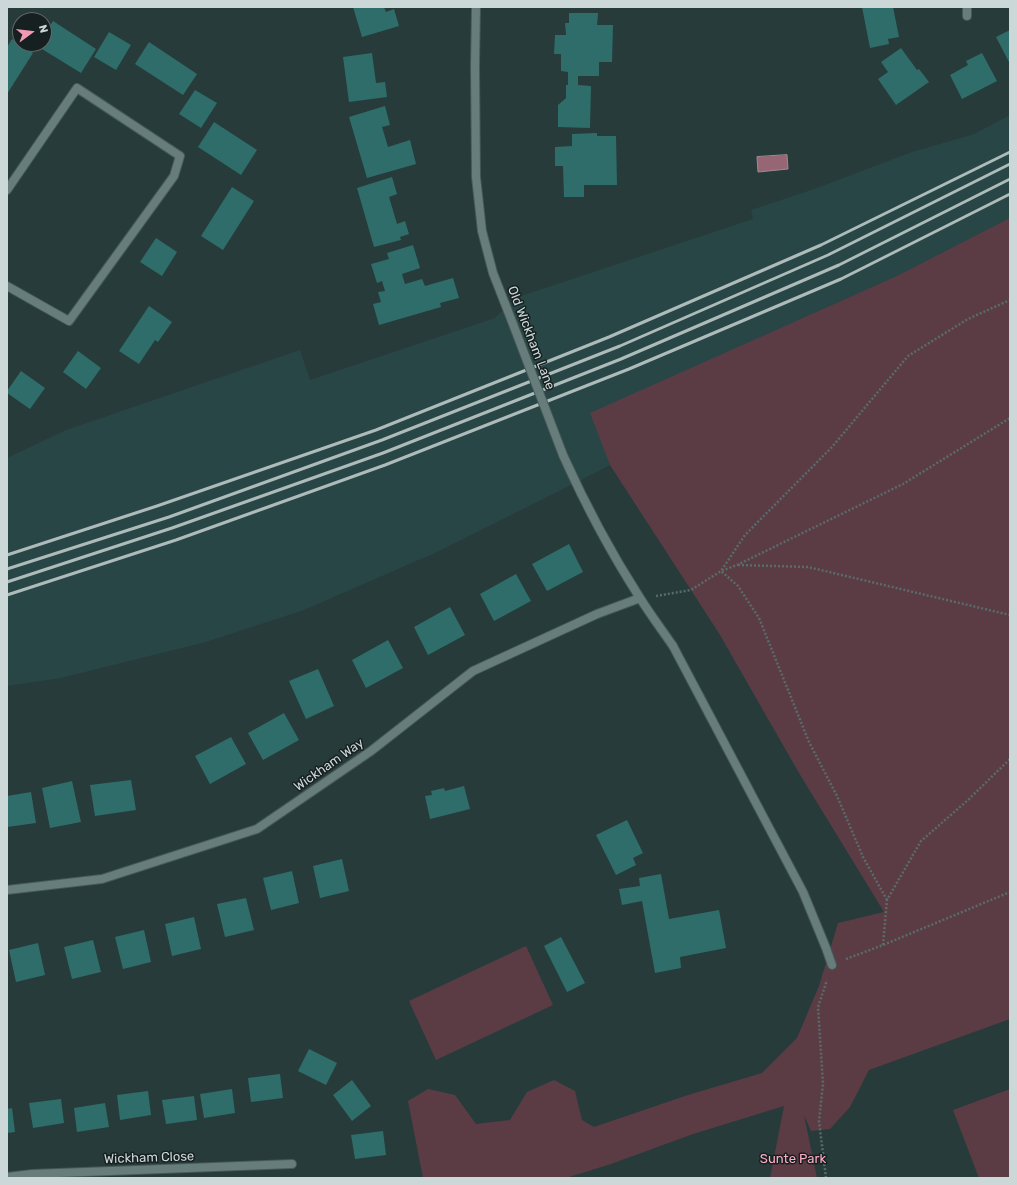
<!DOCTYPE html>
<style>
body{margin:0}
#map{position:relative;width:1017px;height:1185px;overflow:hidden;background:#273b3a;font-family:Rubik,sans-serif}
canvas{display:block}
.frame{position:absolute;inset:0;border:8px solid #ccd8d7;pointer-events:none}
.north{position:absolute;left:12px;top:12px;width:40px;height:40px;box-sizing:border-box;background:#172020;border:1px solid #5f6a69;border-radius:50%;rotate:75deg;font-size:11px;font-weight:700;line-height:16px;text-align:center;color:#ccd8d7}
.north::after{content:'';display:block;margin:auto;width:14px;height:18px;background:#f09ab4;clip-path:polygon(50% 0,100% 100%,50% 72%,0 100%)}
</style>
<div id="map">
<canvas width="1017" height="1185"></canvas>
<div class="frame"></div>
<div class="north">N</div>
</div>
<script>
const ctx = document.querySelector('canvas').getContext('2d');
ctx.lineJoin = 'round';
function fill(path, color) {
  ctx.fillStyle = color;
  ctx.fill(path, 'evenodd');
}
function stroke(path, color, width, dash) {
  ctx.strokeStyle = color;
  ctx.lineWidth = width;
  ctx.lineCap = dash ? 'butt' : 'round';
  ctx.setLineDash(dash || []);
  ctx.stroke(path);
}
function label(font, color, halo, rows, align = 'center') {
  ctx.font = font + ' Rubik,sans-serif';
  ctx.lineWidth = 3;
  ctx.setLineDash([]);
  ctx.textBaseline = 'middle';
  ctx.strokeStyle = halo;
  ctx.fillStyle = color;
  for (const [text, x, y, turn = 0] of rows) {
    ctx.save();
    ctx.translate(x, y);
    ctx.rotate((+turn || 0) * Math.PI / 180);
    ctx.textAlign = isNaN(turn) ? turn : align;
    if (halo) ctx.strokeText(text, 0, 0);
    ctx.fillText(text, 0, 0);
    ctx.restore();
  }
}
const built = new Path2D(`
 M1010 115V256L585 478 437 552 304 610 206 642 61 678 7 686V458L66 430 300 350 310 380 495 318 515 298 753 219 751 210 811 190 912 152 974 134Z`);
const green = new Path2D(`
 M1010 218V1019L869 1070 850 1107 830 1129 811 1131 804 1115 817 1178H770L784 1106 693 1134 611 1164 566 1178H423L408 1101 428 1089 455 1095 476 1124 510 1120 527 1092 554 1080 575 1091 582 1120 594 1127 688 1095 762 1073 797 1038 819 986 838 923 884 912 799 773 720 635 691 590 610 465 590 413 897 276Z
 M526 946 553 1005 436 1060 409 1001Z
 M1010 1089V1178H979L953 1110Z`);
const water = new Path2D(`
 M787 155 788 169 758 172 757 157Z`);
const building = new Path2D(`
 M353 7H384L386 12 394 9 399 26 362 37Z
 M862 7H893L899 37 888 39 889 44 870 48Z
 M569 13H598L597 25H613L612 62H599V76H578V85L591 86 590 128 558 127V105L566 98V85H568V72L561 71V54H554L555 35H566L565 23H569Z
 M53 21 96 49 81 73 37 46 39 44H44V35Z
 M1010 30V64L996 37Z
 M109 32 131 45 116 70 94 57Z
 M12 39 33 53 7 94V47Z
 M149 42 197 74 183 95 135 64Z
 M901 48 917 70 919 69 929 82 896 105 878 79 888 72 881 62Z
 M372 53 376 83 385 82 387 97 349 102 343 57Z
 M982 53 997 81 962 99 950 75 968 65 966 61Z
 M195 90 217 103 201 128 179 114Z
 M385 106 390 125 382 127 388 147 410 140 416 164 367 178 349 117Z
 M214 122 257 150 241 175 198 147Z
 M597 133V136H616L617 185H584V197H564L563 166H555V147L572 146V134Z
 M392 177 397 194 389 197 397 224 405 221 409 234 400 237 401 240 374 247 357 188Z
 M232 187 254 201 223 250 201 236Z
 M156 238 177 252 162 276 140 262Z
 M413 245 420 268 402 274 405 284 422 279 425 286 453 278 459 298 440 303 441 307 379 325 373 304 381 302 378 292 385 291 382 281 377 283 371 264 389 259 387 253Z
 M149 306 172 322 158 342 155 340 139 364 119 351Z
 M78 351 101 368 86 389 63 372Z
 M21 371 45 388 30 409 7 393V391Z
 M569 544 583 572 547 591 532 564Z
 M516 574 531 601 494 621 480 594Z
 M450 607 465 635 428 655 414 627Z
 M388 640 403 668 366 688 352 660Z
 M318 669 334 706 306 719 289 681Z
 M284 713 299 740 263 760 248 733Z
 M231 737 246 764 210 784 195 756Z
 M131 780 136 810 95 816 90 785Z
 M72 781 81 822 50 828 42 788Z
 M464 786 470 809 430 819 425 796 432 795 431 791 444 788 445 791Z
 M31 792 36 823 7 827V796Z
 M627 820 643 853 633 858 636 865 616 875 596 835Z
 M342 859 349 891 320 898 313 866Z
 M292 871 299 903 271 910 263 878Z
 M661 874 669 919 719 910 726 948 680 957 681 968 655 973 642 901 622 905 619 889 640 886 639 878Z
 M246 898 254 930 225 937 217 904Z
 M194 917 201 949 172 956 165 924Z
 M144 930 151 962 123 969 115 937Z
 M561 937 585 983 567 992 544 946Z
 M93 940 101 972 72 979 64 947Z
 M38 943 45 975 16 982 9 950Z
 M309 1049 337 1063 326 1085 298 1071Z
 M280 1074 283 1098 251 1102 248 1078Z
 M352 1080 371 1106 352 1121 333 1095Z
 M232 1089 235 1113 204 1118 200 1094Z
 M148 1091 151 1115 120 1120 117 1095Z
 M194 1096 197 1120 166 1124 162 1100Z
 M61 1099 64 1123 33 1128 29 1103Z
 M105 1103 109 1127 77 1132 74 1108Z
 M12 1108 15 1132 7 1133V1109Z
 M383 1131 386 1155 355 1159 351 1135Z`);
const path = new Path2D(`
 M738 565 808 567 1010 615
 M656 596 691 590 721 571 737 565 903 484 1010 418
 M887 900 863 857 837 796 809 742 759 618 738 586 721 571 745 535 832 447 908 356 968 319 1010 300
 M883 945 887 900 921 841 968 800 1010 759
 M846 959 883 945 1010 892
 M826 1178 819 1121 823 1084 818 1007 827 980`);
const service = new Path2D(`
 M673 646 803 892 826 948 832 965`);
const minor = new Path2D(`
 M476 7 475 66 476 177 482 231 493 273 511 319
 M967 7V16
 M7 190 77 88 180 156 174 176 69 321 7 286
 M563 455C585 504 611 553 640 598 650 614 662 630 673 646
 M7 890 102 879 257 829 371 751 473 671 597 614 640 598
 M7 1177 32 1174 292 1164`);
const rail = new Path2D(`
 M7 555 157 506 376 430 609 337 821 245 1010 152
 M7 569 169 517 382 440 620 346 828 255 1010 164
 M7 582 172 528 383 453 621 359 839 265 1010 179
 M7 595 176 540 385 465 629 369 841 279 1010 194`);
const minorBridge = new Path2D(`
 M511 319 563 455`);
const streetNames = [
 ["Old Wickham Lane",531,338,69],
 ["Wickham Way",329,765,-35],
 ["Wickham Close",149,1158,-2]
];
const parkNames = [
 ["Sunte Park",793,1159]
];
fill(built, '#284645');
fill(green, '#5b3c45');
fill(water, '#966674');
stroke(water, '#a68892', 1);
fill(building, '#2f6d6a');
stroke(service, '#475958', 10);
stroke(minor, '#475958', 10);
stroke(path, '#596b6a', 2.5, [2, 2]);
stroke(service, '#677d7c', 8);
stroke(minor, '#677d7c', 8);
stroke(rail, '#adbbba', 3);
stroke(minorBridge, '#475958', 10, []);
stroke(minorBridge, '#677d7c', 8);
label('13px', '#ccd8d7', '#172020', streetNames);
label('13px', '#faadc4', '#172020', parkNames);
</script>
